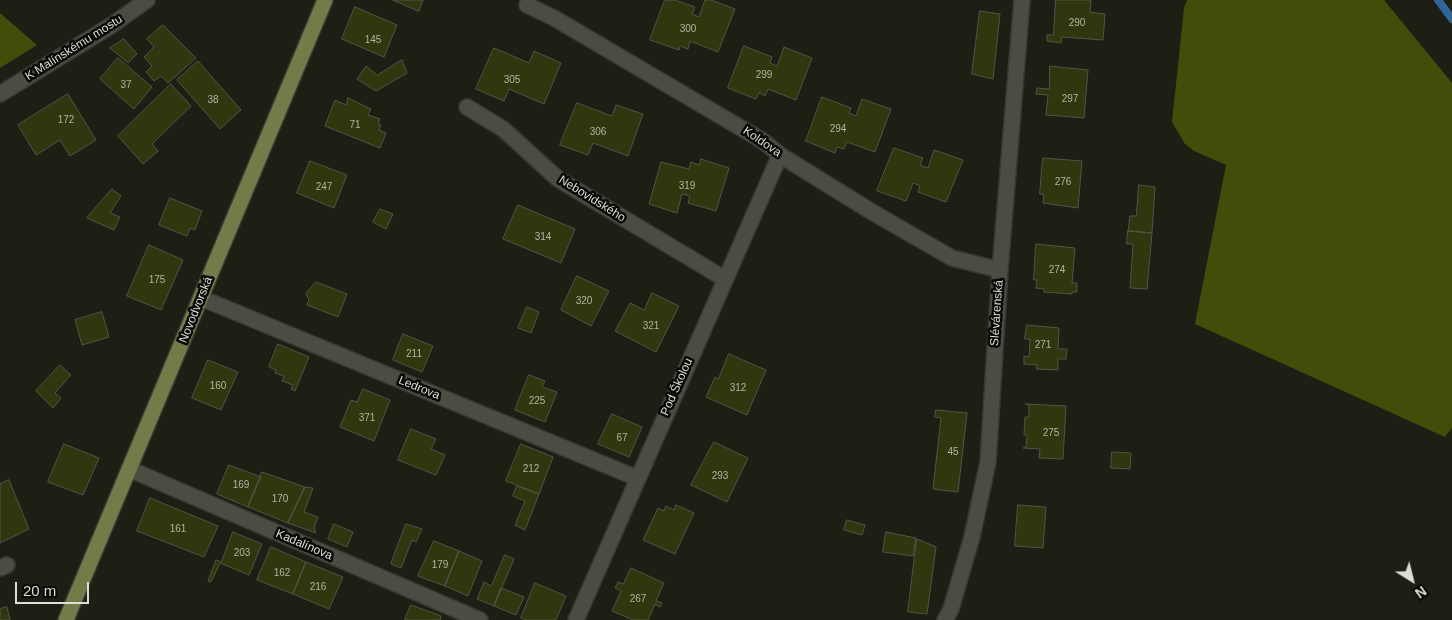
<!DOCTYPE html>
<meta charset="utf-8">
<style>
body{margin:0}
#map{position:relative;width:1452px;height:620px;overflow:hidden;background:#1d1f15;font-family:Helvetica,sans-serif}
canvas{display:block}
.north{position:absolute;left:1387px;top:555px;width:50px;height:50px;-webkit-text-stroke:4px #080905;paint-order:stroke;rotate:144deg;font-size:14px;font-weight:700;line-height:20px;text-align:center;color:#ddded8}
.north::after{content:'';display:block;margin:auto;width:18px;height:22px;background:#ddded8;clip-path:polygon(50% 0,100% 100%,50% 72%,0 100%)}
.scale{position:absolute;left:15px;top:582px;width:74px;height:22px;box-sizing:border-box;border:2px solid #ddded8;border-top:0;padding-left:6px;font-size:15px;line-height:18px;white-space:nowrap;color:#ddded8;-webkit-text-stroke:4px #080905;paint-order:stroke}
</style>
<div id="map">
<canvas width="1452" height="620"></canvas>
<div class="north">N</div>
<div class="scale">20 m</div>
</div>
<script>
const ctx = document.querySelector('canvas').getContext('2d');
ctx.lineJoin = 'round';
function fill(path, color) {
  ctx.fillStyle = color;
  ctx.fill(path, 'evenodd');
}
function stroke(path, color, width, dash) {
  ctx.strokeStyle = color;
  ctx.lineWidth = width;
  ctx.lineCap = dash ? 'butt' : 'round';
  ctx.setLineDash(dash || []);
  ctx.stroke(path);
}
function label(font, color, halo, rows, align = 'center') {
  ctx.font = font + ' Helvetica,sans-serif';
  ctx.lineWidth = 5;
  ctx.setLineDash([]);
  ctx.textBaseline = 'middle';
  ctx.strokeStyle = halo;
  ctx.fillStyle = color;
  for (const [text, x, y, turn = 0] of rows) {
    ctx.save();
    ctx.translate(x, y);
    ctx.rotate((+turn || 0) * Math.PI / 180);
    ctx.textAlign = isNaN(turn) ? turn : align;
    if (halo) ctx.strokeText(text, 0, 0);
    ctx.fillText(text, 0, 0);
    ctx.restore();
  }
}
const green = new Path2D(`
 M1187 0H1384L1452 83V428L1445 437 1195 324 1226 165 1194 151 1185 144 1172 122 1184 8Z
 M0 13 37 45 0 68Z`);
const stream = new Path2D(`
 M1438 0 1452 19`);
const building = new Path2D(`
 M393 0H423L419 11Z
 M665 0H675L695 7 692 14 699 17 705 0H711L735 9 718 52 690 41 688 49 680 46 679 50 650 40Z
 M1056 0H1091L1090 12 1105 14 1103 40 1062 37 1061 43 1047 41V35H1053Z
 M355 7 397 25 384 57 342 39Z
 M980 11 1000 14 993 79 972 74Z
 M163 25 196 58 168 83 161 76 154 81 146 72 152 66 144 57 154 47 147 39Z
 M124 39 137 54 128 63 110 48Z
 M744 46 772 57 770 63 777 66 784 47 812 58 796 100 768 89 765 96 759 93 756 99 728 88Z
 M494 48 529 63 534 51 561 63 544 104 509 89 504 101 476 89Z
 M118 58 152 87 134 109 100 79Z
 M402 60 407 73 376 91 357 79 366 66 377 75Z
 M198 61 241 110 220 129 177 80Z
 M1050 66 1088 70 1084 118 1046 115 1048 95 1036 94 1037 88 1049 89Z
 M171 84 191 106 152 144 158 151 143 164 118 136Z
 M68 94 96 140 70 156 60 140 36 155 18 125Z
 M822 97 851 108 849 113 856 116 862 99 891 109 875 152 847 142 844 149 837 147 835 153 806 141Z
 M348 98 371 109 368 115 380 119 378 124 381 125 379 130 386 133 380 148 325 126 335 100 346 105Z
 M577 103 612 116 616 105 643 114 628 156 593 143 588 155 560 145Z
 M894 148 923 158 920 165 928 168 934 150 963 160 946 202 918 192 920 186 913 183 906 201 877 191Z
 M1043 158 1082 161 1078 208 1043 203 1044 194H1040Z
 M701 159 729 168 716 211 688 203 690 196 682 194 677 213 649 204 661 162 689 169 691 162 699 165Z
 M310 161 347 175 334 208 297 193Z
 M1139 185 1155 187 1152 233 1128 231 1130 216H1136Z
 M112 189 121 196 110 213 120 217 114 230 87 218Z
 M170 198 202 211 195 230 190 228 187 236 159 225Z
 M518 205 575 229 561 263 503 239Z
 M380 209 393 214 386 229 373 222Z
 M1128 231 1152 233 1147 289 1130 288 1133 244H1127Z
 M1036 244 1075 248 1072 283H1077V292H1072V294L1044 292V289L1036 288 1037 280H1034Z
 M149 245 183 260 161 310 127 296Z
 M577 276 609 291 591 326 561 310Z
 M316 282 347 294 338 317 307 305 309 300 306 294Z
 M652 293 679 306 656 352 615 331 630 303 644 310Z
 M527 307 539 312 531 333 518 328Z
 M102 312 109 337 82 345 75 320Z
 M1027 325 1059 328 1058 349H1067L1066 359H1058V370L1036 369 1037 365 1024 364V356L1029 357 1030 339H1025Z
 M403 334 433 346 422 372 393 360Z
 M278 344 309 357 295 391 291 389 293 385 282 381 284 376 275 373 276 370 269 367Z
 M729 354 766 370 747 415 706 397 715 377 718 379Z
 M208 360 238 372 221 410 192 398Z
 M60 365 71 375 55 393 61 398 53 408 36 391Z
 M529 375 545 381 542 387 557 392 545 422 515 410Z
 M363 389 390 400 374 441 340 427 351 400 357 402Z
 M1026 404 1066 406 1063 459 1039 458 1040 449 1023 448 1026 447 1027 435H1024L1025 417H1029V405Z
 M936 410 967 413 958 492 933 489 941 418 935 417Z
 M612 414 642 427 629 457 598 444Z
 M411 429 436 439 431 449 445 455 436 475 398 460Z
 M714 442 748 458 727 502 691 485Z
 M64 444 99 458 83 495 48 482Z
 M521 444 553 457 539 494 506 481Z
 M1112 452 1131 453 1130 469 1111 468Z
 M229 465 261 477 248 507 217 494Z
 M262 472 305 487 288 523 248 507Z
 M9 480 29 529 0 543V484Z
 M517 486 539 494 525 530 515 525 525 501 513 496Z
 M305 487 313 488 304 512 318 517 314 528 316 533 288 523Z
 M150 498 218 526 204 557 137 531Z
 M676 505 694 513 675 554 643 540 658 508 664 511 666 506 674 510Z
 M1018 505 1046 507 1043 548 1015 546Z
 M847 520 865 525 862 535 844 530Z
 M334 524 353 532 347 547 328 539Z
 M406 524 422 529 416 542 412 540 401 568 391 564Z
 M233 532 262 544 249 575 220 563 211 582 208 581 216 560 221 562Z
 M886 532 916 538 913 556 883 552Z
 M917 539 936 547 927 614 908 612Z
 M434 541 459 551 445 586 418 576Z
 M271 547 306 562 293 594 257 580Z
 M459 551 482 561 468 596 445 586Z
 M505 555 514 559 494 606 477 599 484 582 491 586Z
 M306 562 343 577 329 609 293 594Z
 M631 568 664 583 656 601 662 603 660 607 655 604 648 620H633L612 611 621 591 615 588 618 582 623 584Z
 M535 583 566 596 556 620H526L521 618Z
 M501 588 524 597 516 615 494 606Z
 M411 605 441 616 440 620H405Z
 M7 607 10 620H0V609Z`);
const minor = new Path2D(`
 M527 5 554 18 763 141 780 155 872 212 952 258 1000 270
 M0 94 112 25 147 0
 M467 107 503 129 558 179 725 279
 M201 298 637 478
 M129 469 480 620
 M0 568 7 565
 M576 620 780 155
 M945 620 951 609 972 537 988 462 1000 270 1022 0`);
const major = new Path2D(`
 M66 620 325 0`);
const numberNames = [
 ["290",1077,23],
 ["300",688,29],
 ["145",373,40],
 ["299",764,75],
 ["305",512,80],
 ["37",126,85],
 ["297",1070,99],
 ["38",213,100],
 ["172",66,120],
 ["71",355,125],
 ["294",838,129],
 ["306",598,132],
 ["276",1063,182],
 ["319",687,186],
 ["247",324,187],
 ["314",543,237],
 ["274",1057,270],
 ["175",157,280],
 ["320",584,301],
 ["321",651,326],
 ["271",1043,345],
 ["211",414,354],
 ["160",218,386],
 ["312",738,388],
 ["225",537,401],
 ["371",367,418],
 ["275",1051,433],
 ["67",622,438],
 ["45",953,452],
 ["212",531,469],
 ["293",720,476],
 ["169",241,485],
 ["170",280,499],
 ["161",178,529],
 ["203",242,553],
 ["179",440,565],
 ["162",282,573],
 ["216",318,587],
 ["267",638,599]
];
const streetNames = [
 ["K Malínskému mostu",74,48,-32],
 ["Koldova",762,142,34],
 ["Nebovidského",592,199,32],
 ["Novodvorská",196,310,-68],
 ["Slévárenská",997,313,-86],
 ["Pod Školou",677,387,-66],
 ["Ledrova",419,388,22],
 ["Kadalínova",304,545,23]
];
fill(green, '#434c09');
stroke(stream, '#2e6699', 8);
fill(building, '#30360d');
stroke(building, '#525449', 1);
stroke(minor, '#373832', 18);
stroke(major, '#373832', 18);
stroke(minor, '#4b4d42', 15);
stroke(major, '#737b49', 15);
label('10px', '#b2b4a5', null, numberNames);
label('12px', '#ddded8', '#080905', streetNames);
</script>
